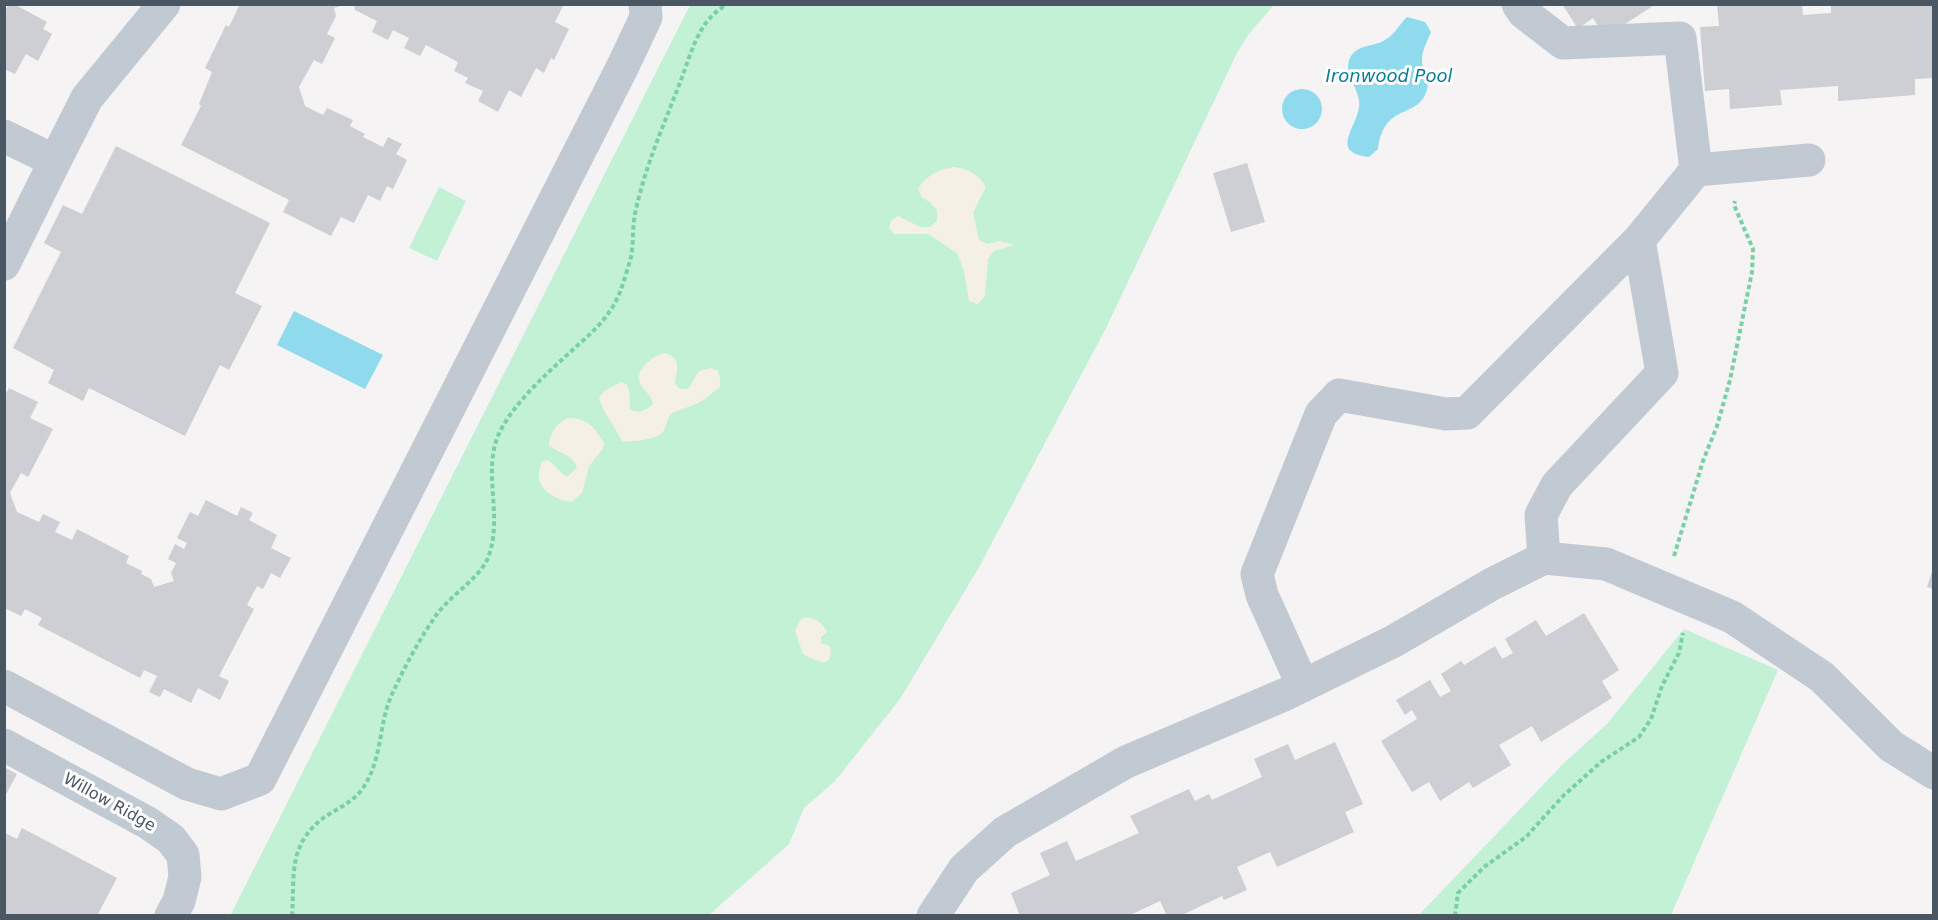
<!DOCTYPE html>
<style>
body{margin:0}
#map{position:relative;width:1938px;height:920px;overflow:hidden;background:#f5f3f3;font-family:"DejaVu Sans",sans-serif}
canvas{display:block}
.frame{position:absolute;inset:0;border:6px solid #4a5661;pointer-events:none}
</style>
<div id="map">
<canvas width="1938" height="920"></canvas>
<div class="frame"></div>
</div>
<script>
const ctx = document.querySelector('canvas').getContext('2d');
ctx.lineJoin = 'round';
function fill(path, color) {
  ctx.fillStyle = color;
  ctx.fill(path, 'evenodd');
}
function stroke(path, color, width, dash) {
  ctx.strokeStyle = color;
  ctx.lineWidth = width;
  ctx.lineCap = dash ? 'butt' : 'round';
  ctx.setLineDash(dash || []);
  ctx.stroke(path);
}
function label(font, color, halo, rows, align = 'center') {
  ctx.font = font + ' "DejaVu Sans",sans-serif';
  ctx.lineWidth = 6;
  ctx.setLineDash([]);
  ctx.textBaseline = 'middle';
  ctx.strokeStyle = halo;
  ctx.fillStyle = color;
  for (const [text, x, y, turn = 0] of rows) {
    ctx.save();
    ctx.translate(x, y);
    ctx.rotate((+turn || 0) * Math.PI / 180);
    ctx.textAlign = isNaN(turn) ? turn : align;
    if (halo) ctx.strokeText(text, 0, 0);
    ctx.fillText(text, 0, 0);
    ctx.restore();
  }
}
const green = new Path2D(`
 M690 5H1274L1248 35 1236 55 1106 328 978 569 900 699 835 781 804 808 789 844 709 915 230 916Z
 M439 187 466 201 437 261 409 248Z
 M1684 629 1778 670 1671 915H1419L1564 763 1607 724Z`);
const sand = new Path2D(`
 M955 167C970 170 978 174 986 187L973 213 979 240 988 244 1000 241 1014 245 994 251 988 259 985 296 978 304 969 301 964 271 957 253 928 234H894L889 228 891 221 898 216 920 227H930L937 221V210L930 202 922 198 918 189C926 175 940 169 955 167Z
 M665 353C682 358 677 369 675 383 678 389 682 390 688 389L699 371 711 368 718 371 720 378V387C712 393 705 400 696 404 689 407 681 409 674 412 665 417 668 425 663 432 656 440 632 442 622 441 615 427 603 412 599 398L604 391 621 382 627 385C631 394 629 400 630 409 639 414 646 411 653 404 651 389 625 383 648 362 653 358 658 354 665 353Z
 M569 418C588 419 595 427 604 444L602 450 589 466 582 493 572 502C550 499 531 485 542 462L547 460C556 464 559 473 567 477L577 468C574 455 558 453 549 445 550 433 557 422 569 418Z
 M803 618C814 617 822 622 827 632L821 637V643L830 646C834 671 816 661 803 654L795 631 800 620Z`);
const water = new Path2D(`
 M1407 17 1425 22 1431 32C1428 40 1422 50 1422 59 1422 74 1433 78 1425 95 1414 118 1384 104 1378 149L1369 157C1325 152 1363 123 1359 100 1357 86 1342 70 1351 56 1359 44 1374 47 1385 40 1394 35 1399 25 1407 17Z
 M1282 109a20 20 0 1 1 40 0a20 20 0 1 1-40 0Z
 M294 311 383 355 365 389 277 345Z`);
const building = new Path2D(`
 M9 4H14L47 22 43 29 52 34 38 61 26 54 15 74 4 69V13Z
 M240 4H346L334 8 336 16 327 34 335 38 322 64 314 60 299 87 305 106 323 115 327 108 353 120 350 126 365 134 363 137 383 147 388 137 402 144 396 154 407 160 393 189 387 186 380 201 368 195 354 223 341 217 331 236 283 212 289 200 181 145 201 106 199 104 212 72 205 68 226 25 229 27Z
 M354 4H564L555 22 569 29 554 60 551 58 544 73 536 68 521 97 509 90 498 112 478 101 483 91 465 83 468 78 454 71 458 62 426 45 420 56 404 48 409 38 393 30 388 40 372 32 377 21 355 10Z
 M1562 4H1656L1605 37 1593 18 1578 29Z
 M1717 4H1802L1803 15 1831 13V4L1934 5V78L1915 79V95L1838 101V86L1780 90 1782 105 1730 109 1729 89 1705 91 1700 27 1719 26Z
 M116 146 270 223 235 293 262 306 229 370 220 365 185 436 89 388 83 401 48 383 54 370 13 348 61 252 44 243 63 205 82 214Z
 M1247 163 1265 222 1231 232 1213 173Z
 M9 388 38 402 30 418 53 429 28 477 21 473 10 493 17 512 39 522 43 514 60 522 55 532 72 540 77 529 129 556 126 563 142 571 141 574 151 579 154 587 174 581 171 573 176 563 168 559 175 544 184 549 187 543 177 538 190 512 198 516 206 500 237 516 241 507 253 513 249 520 277 535 271 548 291 558 280 578 271 573 263 589 257 586 247 605 254 609 219 676 229 681 220 700 198 688 191 703 164 689 160 697 149 692 157 676 144 670 140 678 38 625 42 618 25 609 21 616 4 608V397Z
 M1933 569H1934V589L1927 587Z
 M1584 613 1619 670 1602 681 1612 698 1541 742 1532 726 1499 745 1511 765 1473 788 1469 782 1440 801 1429 782 1412 792 1381 741 1417 719 1412 710 1405 715 1396 700 1430 680 1440 697 1451 691 1441 674 1461 661 1464 665 1495 646 1502 659 1513 653 1505 639 1536 620 1546 636Z
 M1335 742 1363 804 1345 812 1354 832 1277 867 1270 852 1237 867 1247 890 1224 900 1222 896 1180 916H1167L1160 901 1128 916H1020L1011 893 1050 875 1040 853 1067 841 1076 861 1139 833 1130 816 1189 789 1195 801 1209 794 1212 800 1262 777 1254 759 1288 744 1295 760Z
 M4 767 17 774 4 798Z
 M22 828 117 878 97 916H5V833L17 839Z`);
const path = new Path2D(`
 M1674 556 1703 461 1717 426 1730 380 1752 272 1753 249 1734 205 1735 201
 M292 916C295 877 287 847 322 819 334 810 350 804 360 792 384 761 377 725 393 692 405 666 420 638 437 614 451 595 477 580 487 560 506 516 478 467 503 426 522 394 551 370 578 345 596 329 611 315 620 292 624 281 628 268 631 257 634 241 632 225 636 209 646 164 665 122 681 80 689 59 695 35 710 18 714 13 721 9 726 4
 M1455 916 1458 893 1484 867 1526 837 1563 796 1601 762 1639 737 1651 719 1662 686 1679 653 1683 633`);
const minor = new Path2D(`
 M1518 4 1524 13 1563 43 1680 38 1696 170 1639 240 1662 373 1557 485 1541 515 1544 558
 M4 136 55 161 87 98 164 4
 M1696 170 1809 160
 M4 264 55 161
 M4 686 187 784 221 794 260 779 623 66 646 17 645 4
 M1303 686 1262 595 1257 574 1321 414 1339 395 1446 414 1467 413 1639 240
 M4 745 148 823 171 839 183 855 185 877 179 901 171 916
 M933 916 964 869 1005 832 1126 762 1286 694 1394 641 1492 584 1544 558 1606 564 1732 617 1822 677 1891 746 1934 773`);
const streetNames = [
 ["Willow Ridge",109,803,29]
];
const waterNames = [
 ["Ironwood Pool",1389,77]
];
fill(green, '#c3f1d5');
fill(sand, '#f5f0e5');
fill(water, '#90daee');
fill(building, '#cdcfd5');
stroke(path, '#7ad0a6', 4, [4.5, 3]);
stroke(minor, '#c1cad2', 33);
label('16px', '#4a5661', '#fff', streetNames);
label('italic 18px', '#0c7c9b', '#fff', waterNames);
</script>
